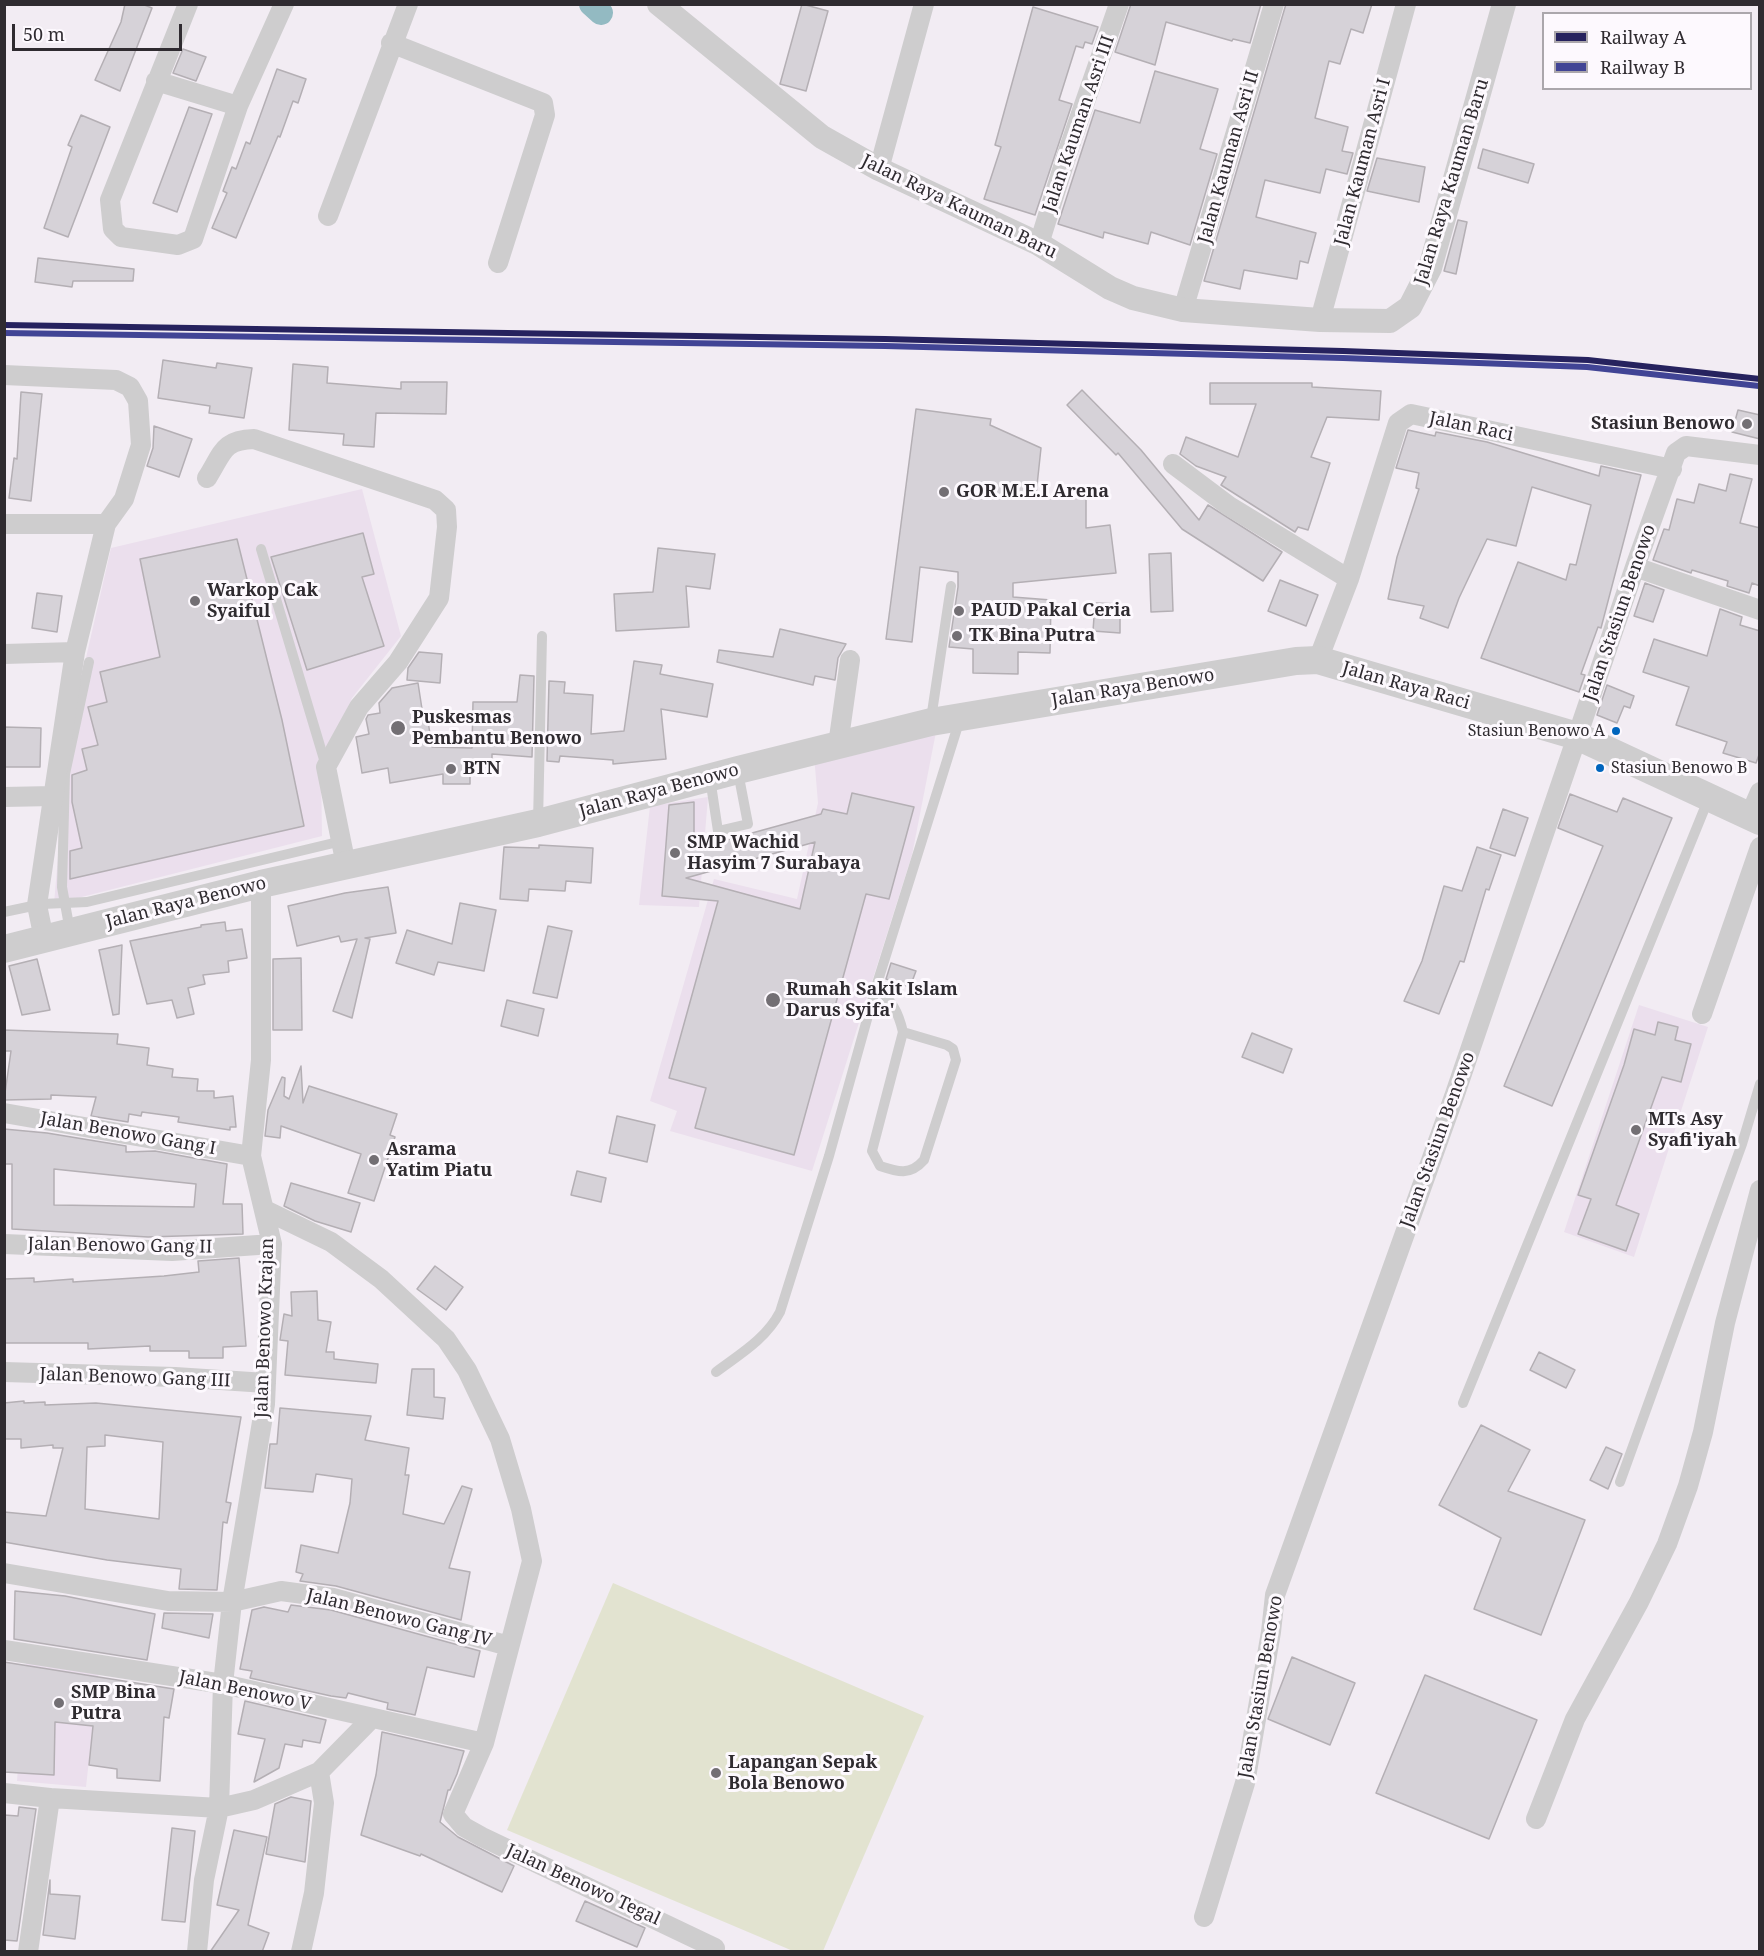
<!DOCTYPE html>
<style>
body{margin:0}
#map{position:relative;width:1764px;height:1956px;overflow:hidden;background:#f2ecf3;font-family:"Noto Serif",serif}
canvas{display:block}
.frame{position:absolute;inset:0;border:6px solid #2f2b30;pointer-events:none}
.legend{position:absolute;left:1542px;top:12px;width:210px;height:78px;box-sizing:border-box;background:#fdf9fe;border:2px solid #aba7ac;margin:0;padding:8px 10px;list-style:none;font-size:18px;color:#2f2b30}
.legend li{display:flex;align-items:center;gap:12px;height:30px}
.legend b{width:30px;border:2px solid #aba7ac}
.scale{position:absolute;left:12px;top:24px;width:170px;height:27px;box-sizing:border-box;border:3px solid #2f2b30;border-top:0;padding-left:8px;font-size:18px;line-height:21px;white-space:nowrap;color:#2f2b30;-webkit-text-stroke:4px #fdf9fe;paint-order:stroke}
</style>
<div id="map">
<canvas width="1764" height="1956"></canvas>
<div class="frame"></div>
<ul class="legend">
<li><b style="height:8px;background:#26225e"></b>Railway A</li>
<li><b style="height:8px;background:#414495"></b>Railway B</li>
</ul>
<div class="scale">50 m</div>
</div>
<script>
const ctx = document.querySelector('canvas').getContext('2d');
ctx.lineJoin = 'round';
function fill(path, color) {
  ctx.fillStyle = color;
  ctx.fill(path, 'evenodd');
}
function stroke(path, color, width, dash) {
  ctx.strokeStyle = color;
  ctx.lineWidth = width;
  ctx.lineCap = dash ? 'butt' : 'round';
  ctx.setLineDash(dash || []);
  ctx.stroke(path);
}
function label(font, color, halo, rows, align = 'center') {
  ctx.font = font + ' "Noto Serif",serif';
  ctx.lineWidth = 6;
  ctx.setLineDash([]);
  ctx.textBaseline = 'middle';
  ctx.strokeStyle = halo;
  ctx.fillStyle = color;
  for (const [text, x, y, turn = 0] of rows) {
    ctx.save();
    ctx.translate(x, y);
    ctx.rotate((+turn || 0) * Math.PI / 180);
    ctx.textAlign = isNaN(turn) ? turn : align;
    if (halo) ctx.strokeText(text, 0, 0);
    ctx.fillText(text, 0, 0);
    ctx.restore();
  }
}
const built = new Path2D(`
 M362 489 401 636 352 698 321 769 322 836 54 904 68 737 111 548Z
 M936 732 912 855 812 1171 670 1131 677 1111 650 1101 714 879 797 899 818 803 814 755Z
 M708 797 699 907 639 905 650 806Z
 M1639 1005 1708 1027 1634 1257 1564 1232Z
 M26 1659 99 1670 86 1787 17 1781Z`);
const green = new Path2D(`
 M613 1583 924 1716 823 1951H793L507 1830Z`);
const canal = new Path2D(`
 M591 4 601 13`);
const building = new Path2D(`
 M125 4H142L152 8 120 91 95 80 121 22Z
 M802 4 828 11 806 91 780 84Z
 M1131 4H1261L1250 43 1233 39 1232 41 1166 22 1155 65 1115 52Z
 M1286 4H1372L1363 33 1351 29 1340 64 1329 61 1315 118 1348 127 1342 151 1353 153 1347 174 1326 169 1320 193 1265 180 1256 217 1316 233 1308 263 1300 261 1297 279 1244 270 1240 289 1204 281Z
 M1033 7 1098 27 1092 44 1085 42 1083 48 1076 46 1059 100 1072 104 1035 215 984 199 1001 147 995 145Z
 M183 49 206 57 196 81 173 73Z
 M277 69 306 79 298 103 293 101 280 137 278 136 236 238 212 228 227 193 223 191 232 167 236 169 246 142 250 144Z
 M1155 71 1218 89 1200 149 1217 154 1190 245 1151 232 1148 244 1104 232 1103 238 1058 224 1095 110 1140 123Z
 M189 107 212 114 177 212 153 203Z
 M81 115 110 127 68 237 44 228 72 147 68 145Z
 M1483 149 1534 164 1528 183 1478 168Z
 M1377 158 1425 167 1419 202 1367 191Z
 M1458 220 1467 222 1456 274 1444 271Z
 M38 258 134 269 133 281H73L72 287 35 282Z
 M163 360 216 368 217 363 252 368 244 418 209 413 210 406 158 398Z
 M293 364 328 367 327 383 401 389V382H447L446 414 376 413 374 447 343 445 344 434 289 430Z
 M1210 383H1312V387L1381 391 1379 420 1327 417 1311 457 1330 463 1308 530 1298 527 1295 532 1221 485 1226 477 1196 466 1180 454 1186 437 1238 457 1256 404H1210Z
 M1082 390 1141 450 1199 520 1208 505 1282 552 1263 581 1182 529 1118 453 1116 455 1067 405Z
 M21 392 42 394 31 501 9 498 14 458 17 459Z
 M916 409 991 419 990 425 1041 448 1036 495H1086V528L1110 525 1116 573 1013 583V597L1051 600 1050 653 1018 652V674L973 673V649L949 647 958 587V572L920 567 912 642 886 639Z
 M1738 410 1760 415V439L1732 432Z
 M154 426 192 439 179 477 147 466 153 448Z
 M1408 430 1435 436 1436 432 1487 442 1599 476 1601 466 1641 475 1601 628 1598 627 1581 674 1585 675 1579 692 1481 658 1518 562 1566 580 1570 564 1576 565 1591 505 1532 487 1516 546 1487 539 1459 598 1448 628 1420 618 1424 606 1388 599 1397 557 1419 489 1416 488 1419 473 1396 468Z
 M1730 474 1752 479 1740 523 1760 528V586L1752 583 1749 593 1727 586 1728 581 1692 570 1691 573 1653 560 1664 529 1669 530 1677 499 1694 503 1699 484 1726 491Z
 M363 533 374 574 362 577 384 646 307 670 271 557Z
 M237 539 282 720 304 826 70 879V851L82 848 72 802V775L87 770 82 749 98 745 88 707 107 702 100 672 160 657 140 559Z
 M658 548 715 554 710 589 686 586 689 627 616 631 614 594 653 592Z
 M1171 553 1173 611 1151 612 1149 554Z
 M1280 580 1318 595 1306 626 1268 611Z
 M1645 583 1664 590 1653 622 1634 616Z
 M37 593 62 596 57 632 32 628Z
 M1095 603 1120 604V633L1093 631Z
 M1720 609 1742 617 1740 625 1760 631V752L1756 763 1723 753 1727 742 1676 725 1689 687 1643 672 1654 639 1707 656Z
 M780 629 846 644 838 658 835 680 815 676 813 685 717 662 719 650 773 657Z
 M419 652 442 654 440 683 407 680 408 668Z
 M634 661 662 665 660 674 713 684 707 717 661 709 666 759 613 764V760L560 756 559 762 547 761 549 681 565 682 564 693 593 695 591 734 624 731Z
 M520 675 534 676 532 757 492 754V767H470V784H443V774L390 783 388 768 362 773 356 737 369 734 366 719 368 715 380 713 379 703 392 688 418 683 424 722 428 721 432 747 472 748 473 702H517Z
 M1607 685 1634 696 1630 708 1624 706 1617 723 1597 715Z
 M4 727 41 728 40 767H4Z
 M852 793 914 807 889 899 866 894 794 1155 695 1128 706 1088 669 1078 718 901 662 896 669 805 694 802V849L821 814 823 809 847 814ZM815 842 800 909 686 878Z
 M1570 794 1617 812 1623 798 1672 818 1552 1106 1504 1086 1603 846 1558 828Z
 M1503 809 1528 818 1515 856 1490 848Z
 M539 845 593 848 591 883 566 881 565 891 529 889 528 901 500 899 504 847 539 848Z
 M1477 847 1501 855 1489 890 1486 889 1464 962 1460 961 1439 1014 1404 1001 1422 961 1444 886 1462 891Z
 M388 887 396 933 365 938 370 939 352 1018 333 1011 357 939 341 942 339 936 297 946 288 906 345 893Z
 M460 903 496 910 484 971 438 962 434 975 396 963 407 930 452 944Z
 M225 922 226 931 242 929 247 958 228 961 229 972 203 975 205 984 188 988 194 1014 177 1018 172 1000 147 1004 130 941 201 927V925Z
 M548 926 572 931 557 998 533 993Z
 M122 945 119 1014 113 1015 99 950Z
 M301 958 302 1030H273V959Z
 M37 959 50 1010 22 1015 9 966Z
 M891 963 916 971 910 987 886 979Z
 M507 1000 544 1009 538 1036 501 1026Z
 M1658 1022 1678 1027 1675 1040 1691 1044 1681 1082 1662 1077 1616 1205 1639 1214 1626 1251 1578 1234 1591 1199 1578 1195 1624 1065 1634 1029 1655 1035Z
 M4 1030 118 1034 117 1044 149 1048 147 1065 173 1069 172 1077 198 1079 197 1091H214V1098L233 1096 236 1127H230V1130L178 1122 179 1117 142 1112 141 1116 129 1114 128 1122 91 1116 96 1097 51 1095V1099L4 1100 11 1051H4Z
 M1252 1033 1292 1049 1283 1073 1242 1057Z
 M301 1066 303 1103 309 1086 397 1114 390 1135 395 1137 374 1201 348 1193 361 1154 281 1126 280 1138 265 1136 268 1110 282 1077 285 1078 284 1096 289 1099Z
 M617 1116 655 1125 647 1162 609 1153Z
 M4 1129 47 1133 126 1146V1152L155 1151 227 1164 223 1204H242L243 1234 148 1237 12 1229V1164H4ZM54 1169 196 1184 194 1207 54 1205Z
 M577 1171 606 1178 601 1202 571 1195Z
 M291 1183 360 1203 351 1232 315 1221 284 1206Z
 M239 1258 246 1346 223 1347V1358H189V1351H150V1346L88 1349V1343H5L4 1279 34 1278V1282L73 1279V1282L164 1276 199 1272 198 1261Z
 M435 1266 463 1287 446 1310 417 1289Z
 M317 1291 318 1320 331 1322 326 1352H334V1359L378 1364 376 1383 285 1375 288 1341 280 1340 284 1314 292 1316 291 1292Z
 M1539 1352 1575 1370 1566 1388 1530 1370Z
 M412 1369H434V1397L445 1398 443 1419 407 1415Z
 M24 1401V1403L45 1402V1405L96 1403 241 1417 226 1502 231 1503 227 1523 223 1522 217 1590 179 1589 181 1569 107 1560 4 1542V1512L46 1516 63 1448H53V1445L21 1448V1439H4V1403ZM105 1435 163 1442 159 1519 85 1509 87 1447 105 1446Z
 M280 1408 371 1416 365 1440 409 1448 405 1475H409L403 1514 444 1524 462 1486 472 1489 449 1568 470 1572 461 1620 336 1586 300 1581 303 1574 296 1572 301 1545 338 1553 350 1503 352 1479 316 1474 313 1492 265 1488 270 1444H277Z
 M1481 1425 1530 1450 1508 1491 1585 1520 1541 1635 1474 1609 1501 1538 1439 1505Z
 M1606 1447 1622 1454 1608 1489 1590 1480Z
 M15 1591 65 1596 155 1614 147 1660 14 1639Z
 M291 1605 331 1610 480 1651 474 1677 427 1667 415 1715 387 1709 388 1703 348 1693 346 1698 331 1696 250 1678 252 1671 240 1669 252 1610 264 1607 288 1612Z
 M164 1613 213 1614 209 1638 162 1628Z
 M1292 1657 1355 1683 1330 1745 1268 1719Z
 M4 1662 174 1689 169 1718 164 1717 160 1781 117 1778V1769L89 1765 93 1726 55 1722 54 1775 4 1772Z
 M1425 1675 1537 1720 1489 1839 1376 1793Z
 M245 1701 326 1720 320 1743 303 1740 302 1747 285 1744 279 1768 254 1782 265 1739 238 1734Z
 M382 1732 464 1751 457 1774 450 1790H448L440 1822 458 1837 514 1866 502 1892 421 1854 420 1856 361 1835 376 1775Z
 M291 1797 311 1801 305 1862 266 1854 275 1804Z
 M19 1807 36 1809 17 1941 4 1940V1815L18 1816Z
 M172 1828 195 1831 185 1922 162 1920Z
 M234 1830 267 1837 248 1925 269 1933 262 1952H210L239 1910 217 1905Z
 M50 1880V1894L80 1896 75 1939 43 1935Z
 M585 1901 645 1928 637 1947 576 1921Z`);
const service = new Path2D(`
 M261 549 326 766
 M931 719 951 586
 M710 778 718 831 748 824 738 772
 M538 823 542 636
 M4 912 42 904 87 902 342 841
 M70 931 62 887 65 774 89 662
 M876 987C892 1001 898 1011 903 1032L872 1151 880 1166C898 1172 910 1176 924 1160L956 1060 953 1049 947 1045 903 1032
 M716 1372C740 1354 766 1339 780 1312L829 1156 876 987 960 719
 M1463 1403 1708 800
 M1620 1482 1742 1144 1760 1084`);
const minor = new Path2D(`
 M188 4 110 200 113 229 121 237 178 245 193 239 238 106 284 4
 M391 43 543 103 545 115 498 263
 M156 81 238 106
 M879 169 924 4
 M328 216 408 4
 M1039 244 1068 151 1119 4
 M1183 310 1274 4
 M1320 320 1406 4
 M4 375 116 380 130 387 138 401 141 445 124 499 106 524 75 652 37 905 44 939
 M1173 464 1229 506 1349 579
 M207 478C223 453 222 440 254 439L435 500 446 510 447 527 439 598 398 662 359 707 326 767 346 865
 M4 524H106
 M1635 567 1760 610
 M4 654 75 652
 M1318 660 1349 579 1398 423 1411 414 1672 469
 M838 745 850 660
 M4 797 53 796
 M1750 815 1760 792
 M1702 1014 1760 847
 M4 1113 251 1156
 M265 1210 331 1242 381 1279 446 1339 467 1370 500 1439 521 1509 532 1561 484 1743 453 1814 464 1827 482 1837 715 1948 713 1952
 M4 1244 172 1251 272 1244
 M4 1372 175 1377 266 1383
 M4 1573 168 1601 232 1602 281 1591 333 1598 509 1646
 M4 1650 223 1684 484 1743
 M4 1793 50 1798 219 1808 254 1800 319 1772 372 1718
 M1536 1819 1575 1719 1639 1602 1667 1544 1688 1486 1703 1432 1725 1323 1760 1190
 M1204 1917 1245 1783 1271 1632 1275 1595 1455 1094 1635 567 1676 453 1686 446 1760 455
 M28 1952 50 1798
 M197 1952 204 1880 219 1808 223 1684 232 1602 265 1404 272 1244 251 1156 261 1060V884
 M301 1952 314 1893 324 1803 319 1772`);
const tertiary = new Path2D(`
 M659 4 822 137 879 169 1039 244 1110 288 1133 298 1183 310 1320 320 1390 321 1410 307 1430 268 1504 4`);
const secondary = new Path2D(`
 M4 949 261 884 538 823 738 770 931 722 1296 661 1318 660 1577 736 1760 821`);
const rail1 = new Path2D(`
 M4 325 885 339 1343 351 1588 360 1760 379`);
const rail2 = new Path2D(`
 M4 333 885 346 1343 358 1587 367 1759 386`);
const markers = [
 [1747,424,6,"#736f74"],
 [944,492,6,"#736f74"],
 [195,601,6,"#736f74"],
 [959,611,6,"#736f74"],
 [957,636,6,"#736f74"],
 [398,728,8,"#736f74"],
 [1616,731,5,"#0065bd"],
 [1600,768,5,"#0065bd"],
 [451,769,6,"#736f74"],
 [675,853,6,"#736f74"],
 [773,1000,8,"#736f74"],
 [1636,1130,6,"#736f74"],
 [374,1160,6,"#736f74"],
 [59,1703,6,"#736f74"],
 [716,1773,6,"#736f74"]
];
const busNames = [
 ["Stasiun Benowo A",1605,731],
 ["Stasiun Benowo B",1611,768,"left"]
];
const streetNames = [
 ["Jalan Kauman Asri III",1079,124,-71],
 ["Jalan Kauman Asri II",1229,157,-74],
 ["Jalan Kauman Asri I",1363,162,-75],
 ["Jalan Raya Kauman Baru",1452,182,-73],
 ["Jalan Raya Kauman Baru",959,207,26],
 ["Jalan Raci",1471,427,12],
 ["Jalan Stasiun Benowo",1620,613,-71],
 ["Jalan Raya Raci",1406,686,16],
 ["Jalan Raya Benowo",1133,688,-9],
 ["Jalan Raya Benowo",659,791,-15],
 ["Jalan Raya Benowo",186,903,-14],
 ["Jalan Benowo Gang I",128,1134,10],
 ["Jalan Stasiun Benowo",1438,1140,-70],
 ["Jalan Benowo Gang II",120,1246,1],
 ["Jalan Benowo Krajan",265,1328,-88],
 ["Jalan Benowo Gang III",135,1378,2],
 ["Jalan Benowo Gang IV",399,1618,14],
 ["Jalan Stasiun Benowo",1261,1687,-80],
 ["Jalan Benowo V",245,1691,12],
 ["Jalan Benowo Tegal",583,1885,25]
];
const poiNames = [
 ["Stasiun Benowo",1735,424,"right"],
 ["GOR M.E.I Arena",956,492],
 ["Warkop Cak",207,591],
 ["Syaiful",207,612],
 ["PAUD Pakal Ceria",971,611],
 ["TK Bina Putra",969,636],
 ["Puskesmas",412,718],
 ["Pembantu Benowo",412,739],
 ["BTN",463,769],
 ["SMP Wachid",687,843],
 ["Hasyim 7 Surabaya",687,864],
 ["Rumah Sakit Islam",786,990],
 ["Darus Syifa'",786,1011],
 ["MTs Asy",1648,1120],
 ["Syafi'iyah",1648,1141],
 ["Asrama",386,1150],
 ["Yatim Piatu",386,1171],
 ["SMP Bina",71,1693],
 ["Putra",71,1714],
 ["Lapangan Sepak",728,1763],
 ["Bola Benowo",728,1784]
];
fill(built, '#ebdfed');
fill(green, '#e2e3d0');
stroke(canal, '#93bac2', 24);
fill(building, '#d6d2d8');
stroke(building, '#b4afb4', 1.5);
stroke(service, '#cecdce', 10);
stroke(minor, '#cecdce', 20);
stroke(tertiary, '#cecdce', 24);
stroke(secondary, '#cecdce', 28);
stroke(rail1, '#26225e', 6);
stroke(rail2, '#414495', 6);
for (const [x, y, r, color] of markers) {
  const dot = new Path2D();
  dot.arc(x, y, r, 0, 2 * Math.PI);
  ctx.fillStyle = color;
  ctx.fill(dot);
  stroke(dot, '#fdf9fe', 2);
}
label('16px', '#2f2b30', '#fdf9fe', busNames, 'right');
label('18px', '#2f2b30', '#fdf9fe', streetNames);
label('bold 18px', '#2f2b30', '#fdf9fe', poiNames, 'left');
</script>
